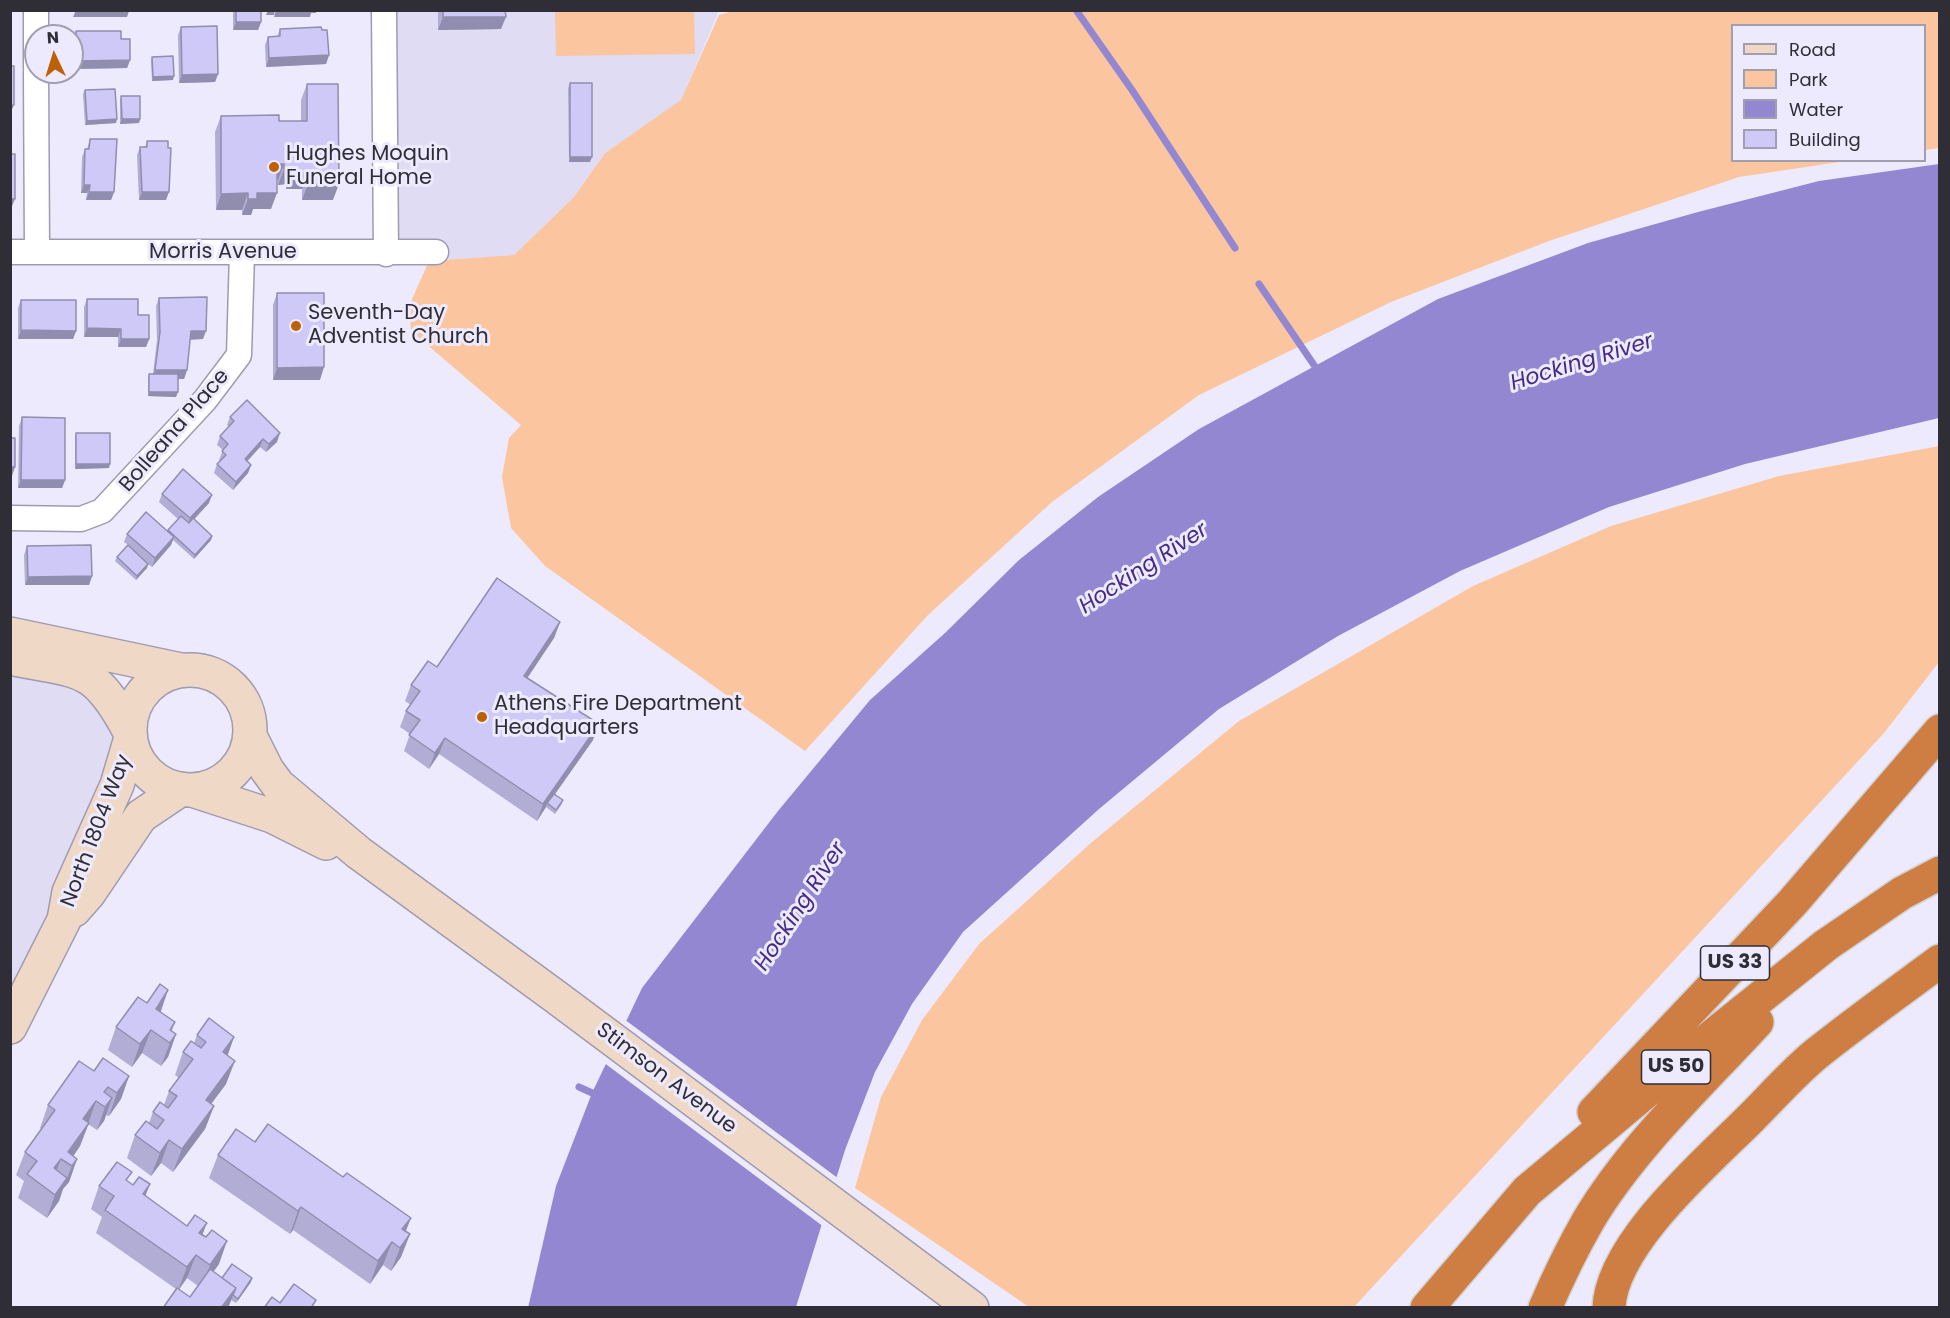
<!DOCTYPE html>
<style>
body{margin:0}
#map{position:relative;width:1950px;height:1318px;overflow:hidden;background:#edeafd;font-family:Poppins,sans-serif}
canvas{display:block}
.frame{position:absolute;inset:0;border:12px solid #2f2e36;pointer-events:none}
.legend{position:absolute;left:1731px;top:24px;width:195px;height:138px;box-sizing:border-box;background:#edeafd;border:2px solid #a19fad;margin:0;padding:8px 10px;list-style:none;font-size:18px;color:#2f2e36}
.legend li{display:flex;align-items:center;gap:12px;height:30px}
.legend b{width:30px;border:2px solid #a19fad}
.north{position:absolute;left:24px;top:24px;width:60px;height:60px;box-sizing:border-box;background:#edeafd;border:2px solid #a19fad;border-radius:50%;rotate:356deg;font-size:16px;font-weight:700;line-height:24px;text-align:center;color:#2f2e36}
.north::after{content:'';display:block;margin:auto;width:21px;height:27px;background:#bc6105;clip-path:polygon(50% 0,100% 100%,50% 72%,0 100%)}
</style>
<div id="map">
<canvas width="1950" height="1318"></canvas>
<div class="frame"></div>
<ul class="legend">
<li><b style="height:8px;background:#f0d8c7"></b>Road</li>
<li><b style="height:16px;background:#fbc5a0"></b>Park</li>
<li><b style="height:16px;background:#9487d1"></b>Water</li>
<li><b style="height:16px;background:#cfc9f8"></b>Building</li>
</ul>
<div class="north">N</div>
</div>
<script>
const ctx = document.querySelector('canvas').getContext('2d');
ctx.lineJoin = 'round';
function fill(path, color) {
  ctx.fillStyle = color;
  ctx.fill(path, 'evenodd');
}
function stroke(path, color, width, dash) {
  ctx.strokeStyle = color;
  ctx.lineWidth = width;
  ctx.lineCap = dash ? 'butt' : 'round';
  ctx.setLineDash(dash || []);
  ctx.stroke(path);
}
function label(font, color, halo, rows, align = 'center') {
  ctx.font = font + ' Poppins,sans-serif';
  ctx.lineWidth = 6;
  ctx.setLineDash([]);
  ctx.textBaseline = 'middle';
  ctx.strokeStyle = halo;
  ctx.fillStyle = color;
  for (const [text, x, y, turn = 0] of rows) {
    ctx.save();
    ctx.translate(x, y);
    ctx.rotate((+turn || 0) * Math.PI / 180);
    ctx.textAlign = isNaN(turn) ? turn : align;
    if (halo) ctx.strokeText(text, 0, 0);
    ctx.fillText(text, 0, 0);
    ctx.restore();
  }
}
const built = new Path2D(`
 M719 10 681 101 605 153 574 197 514 255 392 264V11Z
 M11 658 47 663 130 732 11 1027Z`);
const green = new Path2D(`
 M555 11H694L695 54 556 56Z
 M733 11H1939V148L1925 150 1924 26H1732V160L1846 161 1739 177 1549 241 1391 302 1199 395 1052 502 928 615 805 751 545 566 511 528 502 477 509 438 521 425 411 331 409 306 429 261 514 255 574 197 605 153 681 100 719 15Z
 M1939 446V662L1884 733 1354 1307H1029L855 1188 881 1097 922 1020 979 944 1092 842 1239 721 1473 586 1611 526 1779 476Z`);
const water = new Path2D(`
 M1939 164V418L1745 464 1609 507 1460 571 1338 636 1219 709 1099 809 963 932 912 1004 875 1072 845 1150 796 1307 528 1308 556 1186 592 1093 642 988 778 811 870 700 945 633 1019 560 1098 497 1199 429 1438 299 1588 243 1698 212 1819 181Z`);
const pier = new Path2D(`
 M624 1019 839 1179 824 1227 603 1062Z`);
const stream = new Path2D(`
 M1076 10 1132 90 1235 248
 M1259 284 1316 368
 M579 1087 599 1096`);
const street = new Path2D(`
 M36 10V67
 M384 10 386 254
 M36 72 37 252
 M10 252H436
 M10 518 81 519 102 511 205 400 239 355 242 253`);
const secondary = new Path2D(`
 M10 634 181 670
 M10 658C79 673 93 662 130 732
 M130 730a60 60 0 1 1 120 0a60 60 0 1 1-120 0Z
 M250 736 267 770 278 785 359 853 556 997 972 1308
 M192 790 272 816 326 843
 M74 910 89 893 141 816 181 789
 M10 1027 64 920 69 892 117 785 130 741`);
const highway = new Path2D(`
 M1594 1112 1792 903 1940 731
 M1427 1308 1527 1191 1716 1033 1826 945 1902 893 1940 873
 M1545 1308C1558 1278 1572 1249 1588 1221 1632 1147 1699 1085 1757 1022
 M1609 1308C1611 1244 1708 1161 1751 1118 1772 1097 1793 1073 1816 1054 1856 1022 1898 992 1940 961`);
const wall = new Path2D(`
 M233 10H261V22L258 30H233Z
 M438 10H505L501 29 438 30Z
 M181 27 218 74 215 82 179 83 178 35Z
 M280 29 329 55 326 64 266 67 265 45 268 37H277Z
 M76 31 121 39 130 60 127 68 74 69 73 40Z
 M152 57 173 80 152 81 151 61Z
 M570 83 590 162H569L568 88Z
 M307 84 333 200H302V189H286V184L278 185V180H277L271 209H253L251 215H242V210H216L215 132 221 116 279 121H301V100Z
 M85 90 116 123 85 125 83 94Z
 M121 96 140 119 139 123 120 124V100Z
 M90 139 114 192 111 200H86L87 193H81L82 157 85 149H87Z
 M147 141 166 200H139L137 155 140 147H145Z
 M277 293 320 380H273V305Z
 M159 298 203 339H190L187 370 184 379H178L176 397 148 396V378L149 374H153L157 340 156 306Z
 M87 299 138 315 149 339 146 347H118V337H84V307Z
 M21 300 76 331 73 339H18V308Z
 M22 417 65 480 62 488H18L19 426Z
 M230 417 277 442 266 452 260 447 247 461 251 465 248 473 233 490 214 473 217 464 220 461 219 460 223 450 217 445 220 436 229 427 227 425Z
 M76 433 109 468 75 469V437Z
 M162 494 209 503 194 519 212 536 211 540 194 559 173 540 171 545 152 567 148 564 147 568 136 580 115 561 117 557 128 545 124 542 127 534 167 531 178 519 159 502Z
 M27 546 92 576 89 585H25L24 555Z
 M560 622 554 638 527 678 593 740 555 794 562 804 555 814 546 807 537 821 439 754 429 769 404 751 410 734 400 727 406 711 411 705 405 701 411 685 437 667Z
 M161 1012 175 1022 172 1031 176 1034 168 1057 161 1066 142 1053 132 1067 108 1050 116 1027Z
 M197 1035 234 1037 227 1056 226 1084 211 1104 214 1106 205 1129 173 1172 161 1163 151 1176 127 1158 135 1135 149 1123 153 1112 164 1105 169 1091 179 1078 175 1075 183 1052 194 1043Z
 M94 1071 129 1076 121 1099 109 1116 106 1115 104 1121 97 1130 88 1124 80 1146 73 1156 77 1159 69 1182 63 1189 59 1201 47 1218 18 1198 24 1181 16 1175 25 1152 41 1129 40 1128 48 1105Z
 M255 1142 410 1234 401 1257 391 1271 383 1265 370 1284 293 1230 290 1234 209 1178 218 1155Z
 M128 1182 133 1185 150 1184 145 1196 187 1226 202 1234 219 1264 213 1272 222 1278 251 1282 236 1303 231 1300 228 1308H163L176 1289 96 1233 102 1217 91 1209 99 1186ZM187 1278 198 1286 190 1297 179 1290Z`);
const shadedWall = new Path2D(`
 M76 10H144L129 11 127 17H73Z
 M268 10H275L274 15H266Z
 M276 10H317L316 13H311L310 17H274Z
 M443 17H506L501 29 438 30Z
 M236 22H261L258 30H233Z
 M329 55 326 64 266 67 269 58Z
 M130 60 127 68 74 69 77 61Z
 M218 74 215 82 179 83 182 75Z
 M174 76 173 80 152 81 153 77Z
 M10 105H14L10 114Z
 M117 119 116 123 85 125 87 121Z
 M122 119H140L139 123 120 124Z
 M570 157H592L590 162H569Z
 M277 164H284L278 180H271Z
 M292 168 286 184 278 185 284 169Z
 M292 173H308L302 189H286Z
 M308 184H339L333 200H302Z
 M84 185H90L87 193H81Z
 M89 192H114L111 200H86Z
 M142 192H169L166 200H139Z
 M248 193 242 210H216L221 194Z
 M257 193H277L271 209H253L251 215H242L248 199Z
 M10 199H15L10 211Z
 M87 328 121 329 118 337H84Z
 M21 330 76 331 73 339H18Z
 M191 331H206L203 339 188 340Z
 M121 339H149L146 347H118Z
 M324 367 320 380H273L277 368Z
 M155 370H187L184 379 152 378Z
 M149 392H178L176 397 148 396Z
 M280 433 277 442 266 452 269 444Z
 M263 439 260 447 242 467 245 459Z
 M76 464H110L109 468 75 469Z
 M251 465 248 473 233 490 236 482Z
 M10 467H15L12 476H10Z
 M21 480H65L62 488H18Z
 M212 495 209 503 187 527 190 518Z
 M212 536 211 540 194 559 195 555Z
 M174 537 171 545 152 567 155 558Z
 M148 564 147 568 136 580 137 576Z
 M92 576 89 585H25L28 577Z
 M560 622 554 638 518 692 524 676Z
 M599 724 593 740 548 804 547 803 546 807 537 821 543 804Z
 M445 738 439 754 429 769 435 753Z
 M168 990 160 1014 156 1009Z
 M151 1030 142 1053 132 1067 140 1044Z
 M176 1034 168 1057 161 1066 170 1043Z
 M234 1037 226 1060 223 1052Z
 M235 1061 226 1084 197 1123 206 1100Z
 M129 1076 121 1099 109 1116 117 1093Z
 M112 1098 104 1121 97 1130 105 1107Z
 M96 1101 88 1124 83 1119Z
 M214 1106 205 1129 173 1172 182 1149Z
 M89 1123 80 1146 68 1164V1152Z
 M169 1140 161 1163 151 1176 160 1153Z
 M61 1159 52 1182 54 1168Z
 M77 1159 69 1182 63 1189 59 1201 47 1218 55 1195 67 1178 72 1166Z
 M150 1184 141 1207 143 1194Z
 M301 1207 293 1230 290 1234 298 1211Z
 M411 1218 402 1241V1229Z
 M207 1223 198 1246 199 1233Z
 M410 1234 401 1257 391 1271 400 1248Z
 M227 1241 219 1264 202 1288 210 1265Z
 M392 1242 383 1265 370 1284 378 1261Z
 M196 1255 187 1278 178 1290 187 1267Z
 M252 1278 251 1282 236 1303 238 1299Z
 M236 1288 228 1308H221Z`);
const building = new Path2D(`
 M236 10H261V22H236Z
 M443 10H505L506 17H443Z
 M217 26 218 74 182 75 181 27Z
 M321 27 322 30H327L329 55 269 58 268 37 280 36V29Z
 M76 31H121V39H130V60L77 61Z
 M173 56 174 76 153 77 152 57Z
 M10 66H14V105H10Z
 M570 83H592V157H570Z
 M307 84H338L339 184H308V173H292V168L284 169V164H277V193H257V199H248V193L221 194V116L279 115V121H307Z
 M115 89 117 119 87 121 85 90Z
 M121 96H140V119H122Z
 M90 139H117L114 192H89L90 185H84L85 149H89Z
 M147 141H168V148H171L169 192H142L140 147H147Z
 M10 154H15V199H10Z
 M277 293H324V367L277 368Z
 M207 297 206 331H191L187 370H155L160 332 159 298Z
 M87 299H138V315H149V339H121V329L87 328Z
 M21 300H76V331L21 330Z
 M149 374H178V392H149Z
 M247 400 280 433 269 444 263 439 245 459 251 465 236 482 217 464 226 455 222 451 228 444 220 436 234 421 230 417Z
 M22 417 65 418V480H21Z
 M76 433H110V464H76Z
 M10 438H15V467H10Z
 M183 469 212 495 190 518 162 494Z
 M146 512 174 537 155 558 127 534Z
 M181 516 189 523 193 518 212 536 195 555 168 530Z
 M91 545 92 576 28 577 27 546Z
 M128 545 148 564 137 576 117 557Z
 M497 578 560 622 524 676 599 724 543 804 445 738 435 753 409 735 420 720 406 711 420 691 411 685 428 661 437 667Z
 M554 794 563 800 556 810 547 803Z
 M160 984 168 990 156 1009 175 1022 170 1030 176 1034 170 1043 151 1030 140 1044 116 1027 138 997 147 1003Z
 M209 1018 234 1037 223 1052 235 1061 206 1100 214 1106 182 1149 169 1140 160 1153 135 1135 146 1121 157 1129 164 1120 153 1112 160 1102 168 1108 177 1096 169 1091 193 1059 183 1052 191 1041 201 1048 206 1042 197 1035Z
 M103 1058 129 1076 117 1093 108 1087 104 1092 112 1098 105 1107 96 1101 83 1119 89 1123 68 1152 77 1159 72 1166 61 1159 54 1168 67 1178 55 1195 27 1174 37 1161 25 1152 55 1110 48 1105 79 1061 94 1071Z
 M268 1124 343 1177 347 1173 411 1218 402 1229 410 1234 400 1248 392 1242 378 1261 301 1207 298 1211 218 1155 236 1129 255 1142Z
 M117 1162 132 1172 126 1180 133 1185 139 1177 150 1184 143 1194 187 1226 195 1215 207 1223 199 1233 206 1237 212 1230 227 1241 210 1265 196 1255 187 1267 105 1210 114 1196 99 1186Z
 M232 1264 252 1278 238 1299 233 1295 236 1288 222 1278Z
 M210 1269 236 1288 221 1308H163L177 1288 190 1297Z
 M294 1284 316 1300 311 1308H264L272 1297 280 1303Z`);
const markers = [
 [274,167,6,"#bc6105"],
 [296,326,6,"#bc6105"],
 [482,717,6,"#bc6105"]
];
const shields = [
 [1735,963,69],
 [1676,1067,69]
];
const shieldNames = [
 ["US 33",1735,963],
 ["US 50",1676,1067]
];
const poiNames = [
 ["Hughes Moquin",286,155],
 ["Funeral Home",286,179],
 ["Seventh-Day",308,314],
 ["Adventist Church",308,338],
 ["Athens Fire Department",494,705],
 ["Headquarters",494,729]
];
const streetNames = [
 ["Morris Avenue",223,253],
 ["Bolleana Place",175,431,-49],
 ["North 1804 Way",97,831,-69],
 ["Stimson Avenue",666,1079,37]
];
const waterNames = [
 ["Hocking River",1582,363,-17],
 ["Hocking River",1144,569,-33],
 ["Hocking River",801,907,-57]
];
fill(built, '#dfdcf3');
fill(green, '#fbc5a0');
fill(water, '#9487d1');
fill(pier, '#edeafd');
stroke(stream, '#9487d1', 7);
stroke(street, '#9e9bb1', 27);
stroke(secondary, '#9e9bb1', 36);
stroke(highway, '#d1d1d3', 36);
stroke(street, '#fff', 24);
stroke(secondary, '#f0d8c7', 33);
stroke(highway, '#ce7e43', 33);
fill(wall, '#b2add5');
fill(shadedWall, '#918dae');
fill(building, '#cfc9f8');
stroke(building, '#918dae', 1.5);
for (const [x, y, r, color] of markers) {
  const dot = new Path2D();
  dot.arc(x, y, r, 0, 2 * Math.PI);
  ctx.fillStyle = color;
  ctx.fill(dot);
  stroke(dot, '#edeafd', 2);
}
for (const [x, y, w] of shields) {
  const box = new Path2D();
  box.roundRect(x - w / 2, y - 17, w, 34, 4.5);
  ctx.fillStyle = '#edeafd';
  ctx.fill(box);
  stroke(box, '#2f2e36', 1.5);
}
label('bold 20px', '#2f2e36', null, shieldNames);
label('21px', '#2f2e36', '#edeafd', poiNames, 'left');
label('21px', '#2f2e36', '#edeafd', streetNames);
label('italic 22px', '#452d84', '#edeafd', waterNames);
</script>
